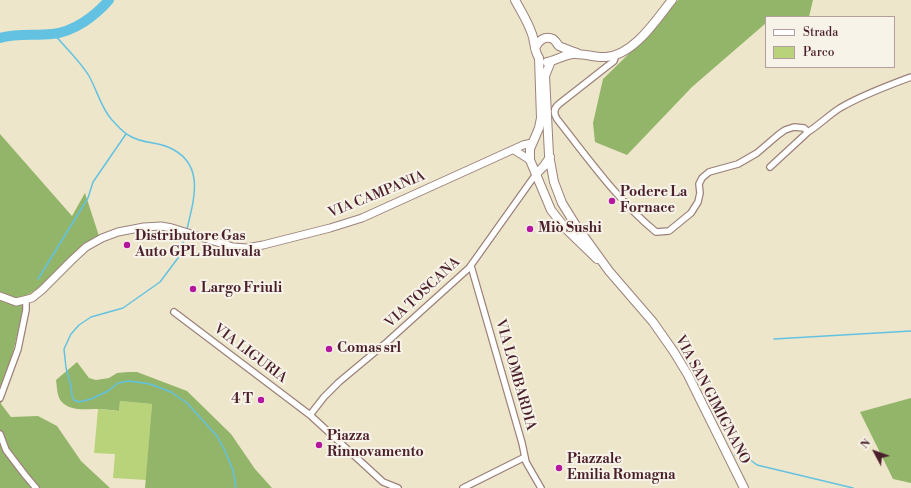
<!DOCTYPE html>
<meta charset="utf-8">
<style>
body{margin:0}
#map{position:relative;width:911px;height:488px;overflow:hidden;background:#eee6cb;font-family:"Libre Bodoni",serif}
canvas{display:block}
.legend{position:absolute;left:765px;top:16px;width:130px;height:52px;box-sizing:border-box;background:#f7f3e8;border:1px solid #b29e9c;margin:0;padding:5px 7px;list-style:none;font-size:12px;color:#4a1f2b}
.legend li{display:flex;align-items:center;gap:8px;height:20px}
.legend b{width:20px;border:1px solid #b29e9c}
.north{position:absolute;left:855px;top:432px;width:40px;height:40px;-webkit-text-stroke:3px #f7f3e8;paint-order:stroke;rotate:311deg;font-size:11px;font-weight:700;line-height:16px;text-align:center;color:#4a1f2b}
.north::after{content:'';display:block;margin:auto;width:14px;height:18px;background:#4a1f2b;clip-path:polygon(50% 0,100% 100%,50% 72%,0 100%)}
</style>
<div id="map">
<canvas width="911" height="488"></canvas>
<ul class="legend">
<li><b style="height:5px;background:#fff"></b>Strada</li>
<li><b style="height:11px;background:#b8d379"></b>Parco</li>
</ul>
<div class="north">N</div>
</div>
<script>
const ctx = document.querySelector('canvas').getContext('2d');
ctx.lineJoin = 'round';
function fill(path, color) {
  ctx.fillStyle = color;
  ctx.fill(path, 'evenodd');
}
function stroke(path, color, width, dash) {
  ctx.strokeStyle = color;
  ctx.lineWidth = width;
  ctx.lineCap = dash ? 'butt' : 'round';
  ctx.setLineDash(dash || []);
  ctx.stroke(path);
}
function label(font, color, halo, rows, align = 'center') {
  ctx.font = font + ' "Libre Bodoni",serif';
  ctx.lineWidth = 4;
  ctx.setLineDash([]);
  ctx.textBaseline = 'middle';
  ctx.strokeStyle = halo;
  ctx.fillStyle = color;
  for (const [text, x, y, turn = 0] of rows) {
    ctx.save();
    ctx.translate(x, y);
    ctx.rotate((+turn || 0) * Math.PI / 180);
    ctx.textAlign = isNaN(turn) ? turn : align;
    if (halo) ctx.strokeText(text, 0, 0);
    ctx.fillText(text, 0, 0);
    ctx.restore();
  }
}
const green = new Path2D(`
 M120 401 152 404 146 480 113 478 115 454 94 453 98 409 119 411Z`);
const forest = new Path2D(`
 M678 0H813L809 17H766V23L692 87 627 155 595 142 593 123 603 79 646 37Z
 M0 134 72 216 85 193 99 236C69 250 54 281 26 296L1 404 11 417 38 416 57 426 81 461 110 488H0Z
 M77 362 89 378 96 380 109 378 117 373 128 372H137L187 391 231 434 255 469 272 488H145L152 404 120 401 119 411C112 410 104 409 97 409 86 409 70 412 61 401 57 396 57 387 56 380Z
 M911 398V483L893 479 860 412Z`);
const stream = new Path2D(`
 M54 34C64 46 81 62 89 76 97 90 101 108 112 120 117 125 123 133 130 136 141 143 156 142 168 147 206 163 194 199 187 229
 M185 235 181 254 160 282 123 308 91 317 79 325 71 334 64 349 66 368 71 386 72 396 74 400 79 402 91 399 108 391 118 383 129 381 150 384 171 392 187 403 217 436 225 451 233 470 236 488
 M38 279 88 198 93 182 126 134
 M774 339 911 331
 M735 455H744L757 465 853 488`);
const river = new Path2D(`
 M0 38C17 33 35 36 52 34 74 32 95 16 109 0`);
const minor = new Path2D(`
 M616 55 614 61 610 64 559 104C554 108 553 113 557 119 587 157 618 201 656 232L669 231 691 213 698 202 700 193 699 184 702 178 709 172 738 164 757 153 778 135 785 130 794 127 804 128 808 132C819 125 829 115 840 108 862 95 887 86 911 77
 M770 167 808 132
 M471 266 522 443 526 462 541 488
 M174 312 310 415 383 482 398 488
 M0 398 18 349 26 310V300
 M310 415 324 397 339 382 387 342 469 268 536 174
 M0 434 6 450 25 475 36 488
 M463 488 525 457`);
const tertiary = new Path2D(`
 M514 150 530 160
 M0 296 16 302 32 298 42 290 72 260 86 247 102 238 118 232 144 227 161 226 172 228 233 247 247 248 263 245 330 228 362 218 523 145 532 143`);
const secondary = new Path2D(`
 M515 0C521 11 528 22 532 34 535 42 534 51 539 58L541 118 539 128 530 149V160L551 210 566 229 597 259
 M535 48C538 41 545 35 553 39 556 41 557 44 559 46 565 49 572 51 577 53
 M551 61 545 76 549 155 554 182 562 203 575 224 609 271 653 322 674 352 688 375 744 488
 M547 62C555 61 563 55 573 54 584 53 595 58 606 57 634 55 656 20 672 0
 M536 174 544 166 550 157`);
const markers = [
 [612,201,4,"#b5179e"],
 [530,229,4,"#b5179e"],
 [127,245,4,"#b5179e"],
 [193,289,4,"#b5179e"],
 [329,349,4,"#b5179e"],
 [261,400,4,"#b5179e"],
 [319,445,4,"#b5179e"],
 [559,468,4,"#b5179e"]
];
const poiNames = [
 ["Podere La",620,193],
 ["Fornace",620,209],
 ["Miò Sushi",538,229],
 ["Distributore Gas",135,237],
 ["Auto GPL Buluvala",135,253],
 ["Largo Friuli",201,289],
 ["Comas srl",337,349],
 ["4 T",253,400,"right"],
 ["Piazza",327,437],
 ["Rinnovamento",327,453],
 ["Piazzale",567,460],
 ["Emilia Romagna",567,476]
];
const streetNames = [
 ["VIA CAMPANIA",377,195,-22],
 ["VIA TOSCANA",423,293,-43],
 ["VIA LIGURIA",250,354,37],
 ["VIA LOMBARDIA",515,375,74],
 ["VIA SAN GIMIGNANO",712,400,62]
];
fill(green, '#b8d379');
fill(forest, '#92b569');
stroke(stream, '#63c2e1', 1.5);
stroke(river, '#63c2e1', 10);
stroke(minor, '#9c827b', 8);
stroke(tertiary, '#9c827b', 9);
stroke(secondary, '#9c827b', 10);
stroke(minor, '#fff', 5.5);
stroke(tertiary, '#fff', 7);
stroke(secondary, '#fff', 8);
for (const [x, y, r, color] of markers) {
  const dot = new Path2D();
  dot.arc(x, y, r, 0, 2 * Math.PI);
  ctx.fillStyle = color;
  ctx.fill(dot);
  stroke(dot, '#f7f3e8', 1.5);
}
label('bold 14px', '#4a1f2b', '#f7f3e8', poiNames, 'left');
label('14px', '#4a1f2b', '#f7f3e8', streetNames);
</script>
